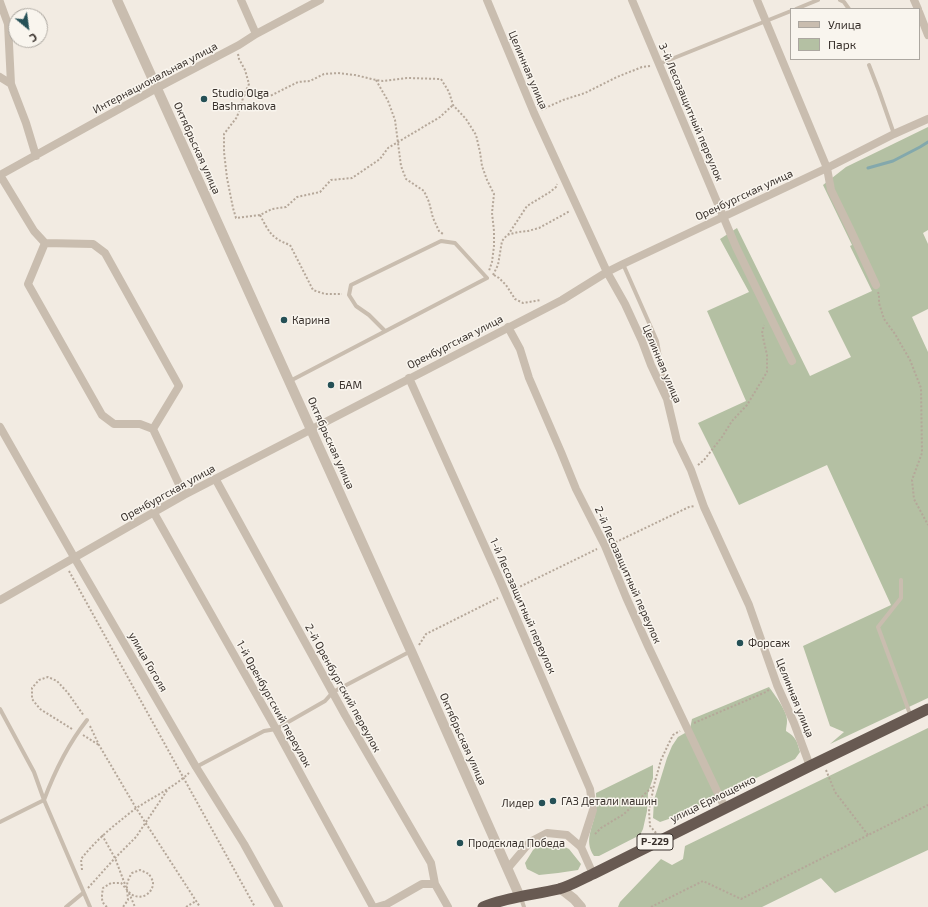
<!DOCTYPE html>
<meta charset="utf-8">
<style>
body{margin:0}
#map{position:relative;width:928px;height:907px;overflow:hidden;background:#f2ebe2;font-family:"Exo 2",sans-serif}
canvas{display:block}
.legend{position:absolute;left:790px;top:8px;width:130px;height:52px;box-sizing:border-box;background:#f9f5ee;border:1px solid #aca7a0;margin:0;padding:5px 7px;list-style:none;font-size:12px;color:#39312c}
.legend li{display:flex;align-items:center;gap:8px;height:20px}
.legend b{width:20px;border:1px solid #aca7a0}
.north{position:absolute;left:8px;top:8px;width:40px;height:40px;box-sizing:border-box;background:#f9f5ee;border:1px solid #aca7a0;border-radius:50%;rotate:151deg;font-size:11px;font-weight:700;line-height:16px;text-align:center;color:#39312c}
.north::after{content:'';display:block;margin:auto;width:14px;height:18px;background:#255056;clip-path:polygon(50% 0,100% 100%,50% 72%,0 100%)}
</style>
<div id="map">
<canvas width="928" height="907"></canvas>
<ul class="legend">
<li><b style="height:5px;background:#c9bdaf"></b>Улица</li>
<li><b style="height:11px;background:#b4c0a3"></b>Парк</li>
</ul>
<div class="north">С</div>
</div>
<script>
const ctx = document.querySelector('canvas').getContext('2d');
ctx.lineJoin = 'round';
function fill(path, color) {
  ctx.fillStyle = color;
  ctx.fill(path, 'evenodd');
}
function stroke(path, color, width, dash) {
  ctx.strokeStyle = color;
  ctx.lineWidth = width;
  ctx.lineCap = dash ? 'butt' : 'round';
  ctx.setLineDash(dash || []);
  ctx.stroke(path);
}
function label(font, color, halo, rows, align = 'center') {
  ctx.font = font + ' "Exo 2",sans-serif';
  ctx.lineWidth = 3;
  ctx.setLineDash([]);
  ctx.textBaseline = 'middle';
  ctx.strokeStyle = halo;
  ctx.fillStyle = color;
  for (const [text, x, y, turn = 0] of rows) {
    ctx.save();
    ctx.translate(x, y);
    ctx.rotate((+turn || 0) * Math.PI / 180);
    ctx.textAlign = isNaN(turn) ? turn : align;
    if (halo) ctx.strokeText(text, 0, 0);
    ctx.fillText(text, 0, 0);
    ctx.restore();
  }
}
const green = new Path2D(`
 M928 127V230L923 233 928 244V309L912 317 928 352V698L830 744 844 732 830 726 803 646 891 605 827 465 739 505 698 423 746 401 707 311 749 292 720 239 737 228 810 376 851 357 828 311 872 291 850 246 852 245 823 185 846 167Z
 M769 687C774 694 788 712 787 721 787 725 786 727 786 731 796 737 797 741 800 752L795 759 683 814 660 822 653 818 654 800 667 758 672 746 678 737 685 733 690 729 692 719Z
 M928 728V850L835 893 821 878 762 907H618L620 902 661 859 672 865 683 859 685 846Z
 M653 765V778L648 793 647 811 643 829 640 835 599 856H594C583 840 594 826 596 809 597 804 596 798 596 793Z
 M543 842H554L569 849 581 864 578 870 558 873 539 875 527 869 525 863 533 850Z`);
const stream = new Path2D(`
 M868 168 893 161 920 147 928 142`);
const path = new Path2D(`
 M238 54 239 59 245 70 249 84 244 95 237 117 224 134V152L227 178 233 208 236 218 260 215 272 209 286 207 297 197 320 192 331 180 352 178 380 159 388 148 440 117 453 105
 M376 80 388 101 395 120 401 166 406 179 424 191 429 202 433 218 439 231 443 234
 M244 95 256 92 270 96 298 82 310 81 324 74 338 73 355 75 376 80 383 81 407 78 441 79 449 92 453 105 466 119 476 135 480 152 482 166 487 180 494 194 492 213 494 231V246L492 262 489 271
 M541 110 563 100 585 93 617 77 642 67 650 66
 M260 215C269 232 271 238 290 245L313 290 325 294H342
 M508 235 527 206 550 192 556 187 557 184
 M493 275 498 265 502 241 507 235 518 232 528 231 539 228 570 211
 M494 275 499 278 506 285 515 299 523 303 541 300
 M878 292 879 295V303L884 319 895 334 910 360 921 388 922 453 912 480 914 499 928 525
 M698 465 704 460 722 437 732 421 747 405 767 372V355L762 333 764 325
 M612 544 689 507 695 506
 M69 571 255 907
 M513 590 597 549
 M419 645 426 634 498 598
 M694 723 766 692 770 689
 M90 726 99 745 136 808 200 907
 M72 729 40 709 32 699V688L39 680 48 677 57 681 68 693 84 716
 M83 735 99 745
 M826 770 835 792 868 835
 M656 833 650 826 649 811 654 785 661 760 668 745 673 735 680 731
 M595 834 601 828 624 814 653 786
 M102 835 115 858 126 887
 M82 870 81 859C93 844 106 832 121 820 126 816 132 811 138 807 155 796 174 787 189 773
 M88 888 115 858 136 837 168 789
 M129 893 135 907
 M107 907C100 902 102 895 103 888L111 883H121C125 887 130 895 135 896 144 899 153 892 153 883 153 880 150 876 149 874L140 870 132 873C125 884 127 887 128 900L123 907
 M186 907 196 901
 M651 907 703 881 741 899 928 805`);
const service = new Path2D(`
 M840 0 844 2 849 9
 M796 9 818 0
 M659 64 791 11
 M869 65 879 91 894 134
 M623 264 657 341 666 391
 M290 381 487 278 455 243 441 241 351 285 349 295 356 306 369 315 385 331
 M901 580V598L878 627 901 689 911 717
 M0 709 34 772 44 800 90 907
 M196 767 264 731 276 729 325 701 333 692 411 651
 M0 822 44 800C54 773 69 743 87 720
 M521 898 524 907
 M66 907 83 893`);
const minor = new Path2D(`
 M241 0 256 34
 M487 0 534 113 607 272 625 304 642 341 651 365 667 399 677 441 691 470 704 507 749 605 777 685 794 723 810 766
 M632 0 736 247 792 361
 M757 0 827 168 831 190 851 231 876 285
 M914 0 918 9
 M0 2 8 24 11 84
 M919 12 928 35
 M0 77 11 84 26 123 36 156
 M0 175 34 231 45 243 28 284 102 415 114 424H140L153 429 184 495
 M0 175 157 88 239 45 256 34 320 0
 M45 243 93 244 105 253 179 386 153 429
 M508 327 520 349 529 378 561 452 576 489 605 546 626 597 648 646 725 808
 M409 378 499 578 590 789 593 810 581 847
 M0 427 74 557 196 767 244 844 279 907
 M216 480 345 715 431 863 435 884 448 907
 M154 513 181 561 276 729 373 907
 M0 600 184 495 562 300 607 272 623 264 827 168 894 134 928 119
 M508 868 530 842 547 833 567 835 581 847 593 874
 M377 907 387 904 422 884H435`);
const tertiary = new Path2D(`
 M117 0 411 651 520 897
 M560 888 574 899 581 907`);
const trunk = new Path2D(`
 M483 907C507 897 534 895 559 889 570 886 582 879 593 874L810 766 928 709`);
const markers = [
 [204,99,4,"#255056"],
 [284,320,4,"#255056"],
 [331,385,4,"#255056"],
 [740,643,4,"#255056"],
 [553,801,4,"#255056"],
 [542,803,4,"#255056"],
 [460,843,4,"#255056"]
];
const shields = [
 [655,842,36]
];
const shieldNames = [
 ["Р-229",655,842]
];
const streetNames = [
 ["Целинная улица",528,70,67],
 ["Интернациональная улица",155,78,-28],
 ["3-й Лесозащитный переулок",691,112,67],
 ["Октябрьская улица",197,148,66],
 ["Оренбургская улица",744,195,-25],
 ["Оренбургская улица",455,342,-27],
 ["Целинная улица",662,364,67],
 ["Октябрьская улица",331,443,66],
 ["Оренбургская улица",168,493,-29],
 ["2-й Лесозащитный переулок",628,575,66],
 ["1-й Лесозащитный переулок",523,606,66],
 ["улица Гоголя",148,662,60],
 ["2-й Оренбургский переулок",343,688,61],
 ["Целинная улица",795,698,68],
 ["1-й Оренбургский переулок",274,704,61],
 ["Октябрьская улица",463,739,66],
 ["улица Ермощенко",713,799,-26]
];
const poiNames = [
 ["Studio Olga",212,93],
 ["Bashmakova",212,106],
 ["Карина",292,320],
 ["БАМ",339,385],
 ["Форсаж",748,643],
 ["ГАЗ Детали машин",561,801],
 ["Лидер",534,803,"right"],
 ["Продсклад Победа",468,843]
];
fill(green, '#b4c0a3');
stroke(stream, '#83a8ac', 3);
stroke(path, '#b5a799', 2, [2, 2]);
stroke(service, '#c9bdaf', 4);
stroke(minor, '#c9bdaf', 8);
stroke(tertiary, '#c9bdaf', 10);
stroke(trunk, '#685a52', 11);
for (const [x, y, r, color] of markers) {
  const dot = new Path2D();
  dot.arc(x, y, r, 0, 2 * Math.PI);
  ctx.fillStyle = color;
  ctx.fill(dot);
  stroke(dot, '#f9f5ee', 1.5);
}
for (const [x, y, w] of shields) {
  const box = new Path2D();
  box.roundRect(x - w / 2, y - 8, w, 16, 3);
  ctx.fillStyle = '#f9f5ee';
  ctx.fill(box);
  stroke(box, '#39312c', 1);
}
label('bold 10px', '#39312c', null, shieldNames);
label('11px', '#39312c', '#f9f5ee', streetNames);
label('11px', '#39312c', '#f9f5ee', poiNames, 'left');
</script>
